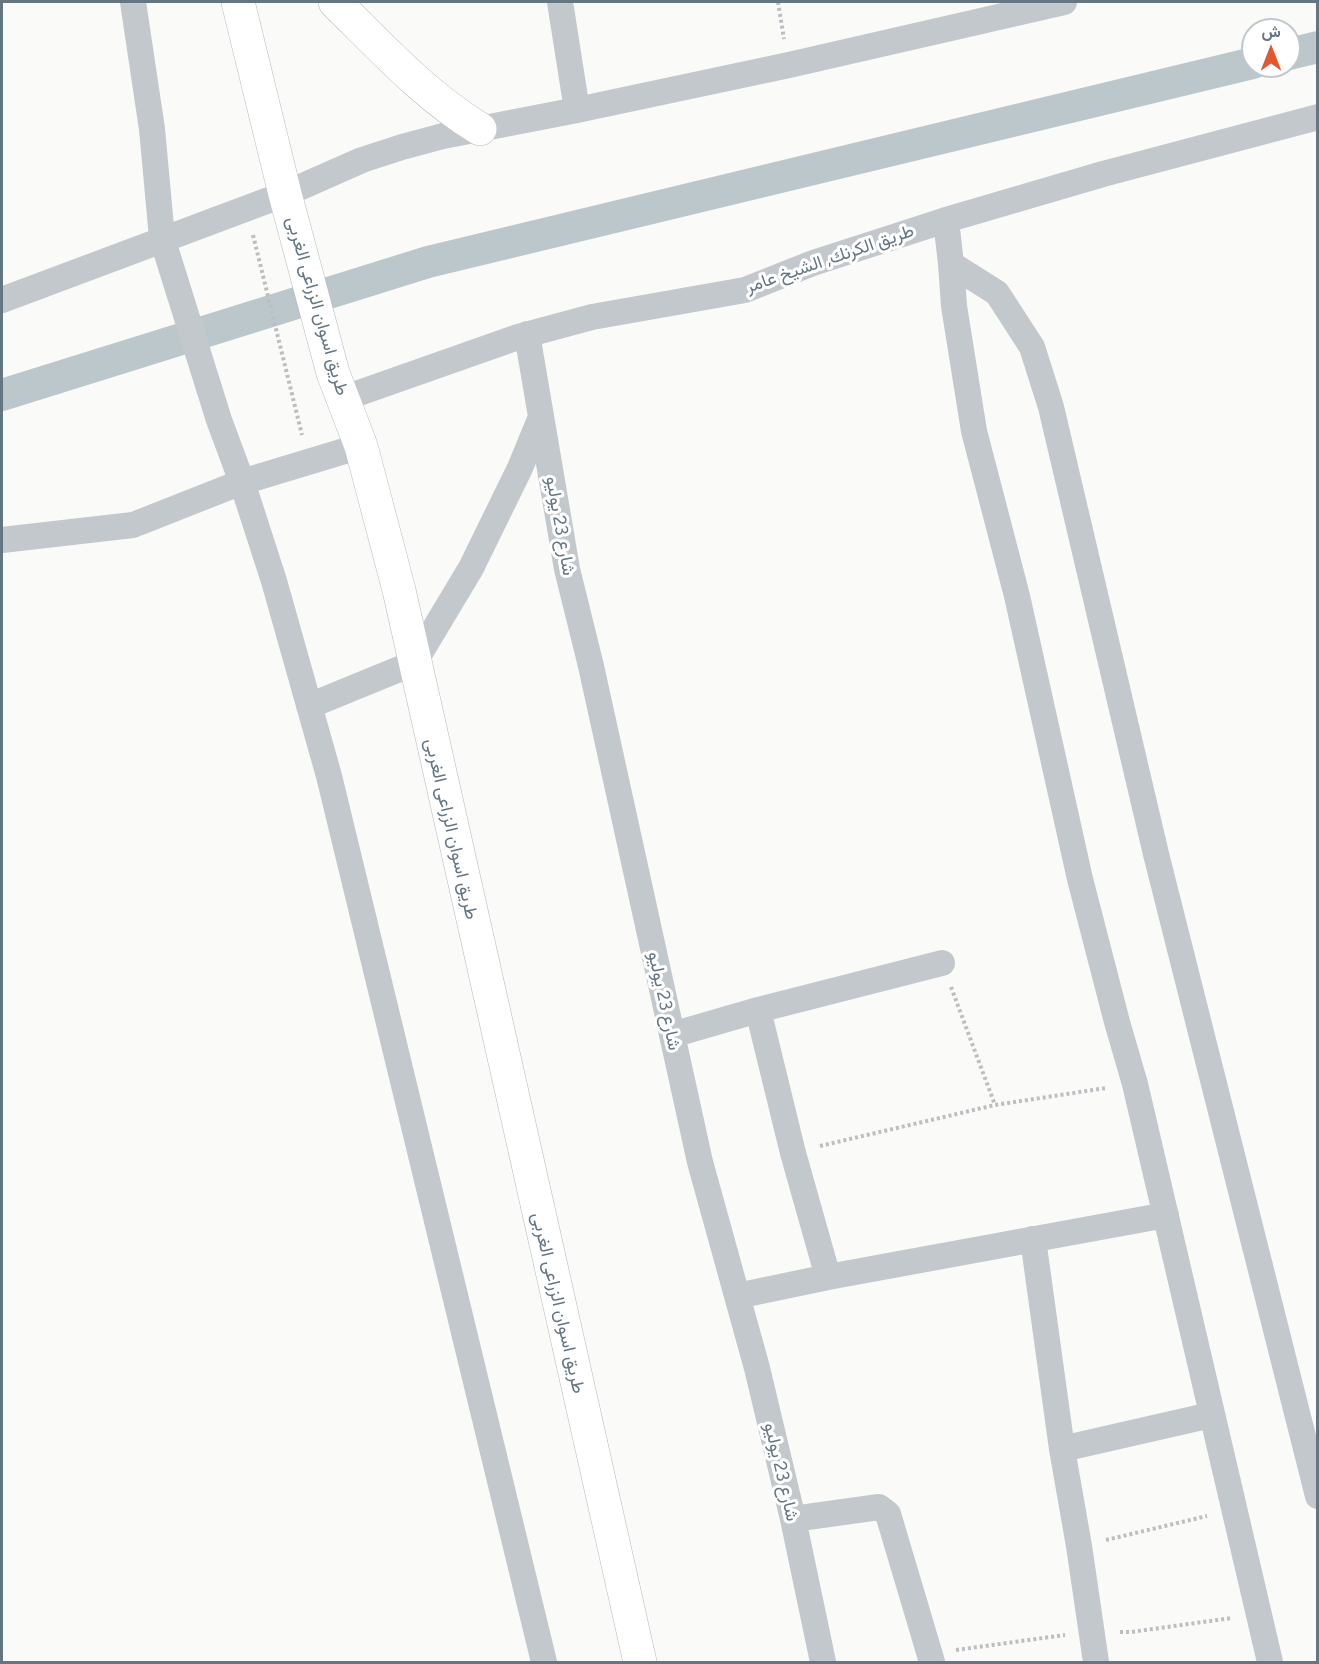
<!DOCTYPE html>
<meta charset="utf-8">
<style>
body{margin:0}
#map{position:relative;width:1319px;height:1664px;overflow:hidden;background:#fafaf8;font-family:Figtree,Vazirmatn,sans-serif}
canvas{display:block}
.frame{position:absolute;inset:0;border:3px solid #657683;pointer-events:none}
.north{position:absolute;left:1241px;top:18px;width:60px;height:60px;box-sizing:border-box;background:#fff;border:2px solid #c1c8cd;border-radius:50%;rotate:0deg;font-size:16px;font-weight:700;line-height:24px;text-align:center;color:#657683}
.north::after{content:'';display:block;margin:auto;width:21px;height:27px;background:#e4572e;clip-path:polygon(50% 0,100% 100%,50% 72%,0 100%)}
</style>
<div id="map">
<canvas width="1319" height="1664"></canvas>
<div class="frame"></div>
<div class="north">ش</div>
</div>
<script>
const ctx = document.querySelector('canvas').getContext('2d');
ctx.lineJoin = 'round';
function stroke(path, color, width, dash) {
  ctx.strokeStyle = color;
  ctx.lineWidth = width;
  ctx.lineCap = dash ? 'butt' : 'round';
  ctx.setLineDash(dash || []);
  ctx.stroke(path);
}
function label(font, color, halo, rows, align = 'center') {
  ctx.font = font + ' Figtree,Vazirmatn,sans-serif';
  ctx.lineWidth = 6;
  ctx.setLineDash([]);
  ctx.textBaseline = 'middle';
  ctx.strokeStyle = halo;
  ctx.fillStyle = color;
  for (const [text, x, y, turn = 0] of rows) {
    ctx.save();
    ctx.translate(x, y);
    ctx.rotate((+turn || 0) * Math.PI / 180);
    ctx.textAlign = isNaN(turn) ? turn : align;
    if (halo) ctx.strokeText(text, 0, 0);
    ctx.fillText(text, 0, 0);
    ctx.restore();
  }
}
const canal = new Path2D(`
 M1289 54 1318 47
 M2 395 428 262 1253 63`);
const path = new Path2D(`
 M778 2 784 39
 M253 235 302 435
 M951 987 995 1105
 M820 1146 995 1105 1106 1088
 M1106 1540 1207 1516
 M1120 1632H1131L1232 1618
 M956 1650 1065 1635`);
const street = new Path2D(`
 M133 2 152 129 162 238 219 420 242 482 274 581 329 776 544 1662
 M560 2 577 110
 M946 220 951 264 954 306 974 431 1017 596 1080 879 1117 1022 1135 1084 1270 1662
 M951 264 997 293 1032 347 1051 407 1156 854 1318 1496
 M2 300 285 194 362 160 402 147 443 136 577 110 789 65 1064 2
 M527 334 567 569 591 666 700 1162 757 1368 793 1519 823 1662
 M342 399 518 337 592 317 745 290 813 263 946 220 1103 174 1318 117
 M2 540 133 525 242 482 361 446
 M309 706 414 663 471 568 520 468 541 417
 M758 1010 793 1153 828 1277
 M672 1035 758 1010 942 963
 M1033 1239 1062 1449 1079 1546 1096 1662
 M737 1296 828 1277 1166 1215
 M1062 1449 1211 1415
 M793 1519 879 1507 888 1514 932 1662`);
const primary = new Path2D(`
 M238 2 285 194 333 373 361 446 399 590 640 1662
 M335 2C381 47 424 95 480 129`);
const streetNames = [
 ["طريق الكرنك, الشيخ عامر",830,259,-19],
 ["طريق اسوان الزراعى الغربى",317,306,74],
 ["شارع 23 يوليو",560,526,80],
 ["طريق اسوان الزراعى الغربى",451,829,77],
 ["شارع 23 يوليو",664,1001,78],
 ["طريق اسوان الزراعى الغربى",558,1303,77],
 ["شارع 23 يوليو",781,1472,77]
];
stroke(canal, '#bbc7cb', 32);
stroke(primary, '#b5babe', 34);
stroke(path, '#bbbfc2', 4, [3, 3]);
stroke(street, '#c3c8cc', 26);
stroke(primary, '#fff', 33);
label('18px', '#657683', '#fff', streetNames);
</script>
